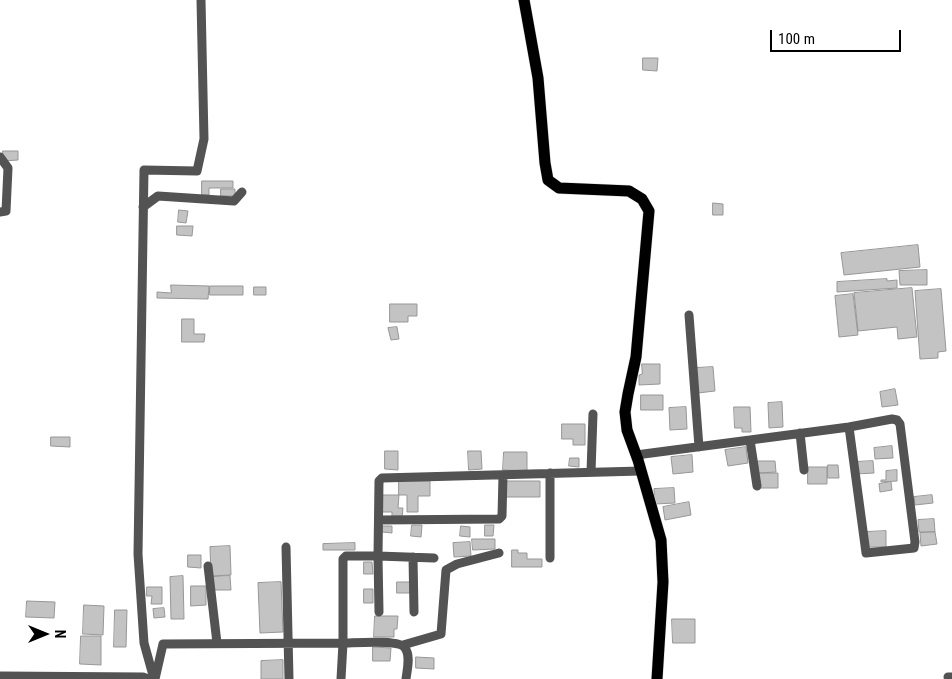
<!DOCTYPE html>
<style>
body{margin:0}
#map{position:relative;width:952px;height:679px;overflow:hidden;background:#fff;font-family:"Roboto Condensed",sans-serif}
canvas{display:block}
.north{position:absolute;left:20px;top:609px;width:50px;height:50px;-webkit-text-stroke:4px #fff;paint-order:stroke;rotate:90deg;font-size:14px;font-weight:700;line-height:20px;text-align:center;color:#000}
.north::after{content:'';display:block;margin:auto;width:18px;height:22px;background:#000;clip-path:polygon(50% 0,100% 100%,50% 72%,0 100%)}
.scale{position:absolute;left:770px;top:30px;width:131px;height:22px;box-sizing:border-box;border:2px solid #000;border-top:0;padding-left:6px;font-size:15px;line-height:18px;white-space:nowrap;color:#000;-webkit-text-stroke:4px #fff;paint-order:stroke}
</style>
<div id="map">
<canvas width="952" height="679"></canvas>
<div class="north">N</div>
<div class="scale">100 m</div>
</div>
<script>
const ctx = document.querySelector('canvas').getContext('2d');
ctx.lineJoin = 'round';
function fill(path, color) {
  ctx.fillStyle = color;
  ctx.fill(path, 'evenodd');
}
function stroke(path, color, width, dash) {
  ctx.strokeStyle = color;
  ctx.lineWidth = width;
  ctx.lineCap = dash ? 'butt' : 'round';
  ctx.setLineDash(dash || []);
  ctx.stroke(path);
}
const building = new Path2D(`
 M643 58H658L657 71 643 70Z
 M3 151H18V160L3 161Z
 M202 181H233V188H209V195H202Z
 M221 189H235V196H221Z
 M713 203 723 204V215H713Z
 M179 210 188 211 186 223 178 222Z
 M177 226H193L192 236 177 235Z
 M918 245 920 267 844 275 841 253Z
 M927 270V285H900L899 271Z
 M887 279V281L897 280V288L837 292V282Z
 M171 285 209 286 208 299 157 298V292L171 293Z
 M210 286H243V295H210Z
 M254 287H266V295H254Z
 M912 288 917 337 898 339 897 327 858 331 854 293Z
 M941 289 946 351 938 352V358L920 359 915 291Z
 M853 294 858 335 839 337 835 296Z
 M390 304H417V316H408V322H390Z
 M182 319H194V334H205L204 342H182Z
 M397 327 399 339 391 340 388 328Z
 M642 364H660V384L639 385V375L642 374Z
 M713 367 715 391 698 393 696 368Z
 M895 389 898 405 882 407 880 392Z
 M641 395H663V410H641Z
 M782 402 783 427 769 428 768 403Z
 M686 407 687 429 670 430 669 408Z
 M734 407H750L751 432H742V428H735Z
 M562 424H585V445H573V439H562Z
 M51 437H70V447L51 446Z
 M892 446 893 458 875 459 874 448Z
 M746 447 748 463 728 466 725 450Z
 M385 451H398V470L385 469Z
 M468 451H481L482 469 469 470Z
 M504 452H527V471L503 470Z
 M692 455 693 472 673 474 671 457Z
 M570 458H579V467L569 466Z
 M758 461H775L776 472 759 473Z
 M873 461 874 473 856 474V462Z
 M828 465H838L839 478H828Z
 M808 467H827V484H808Z
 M897 470V481L881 482V480H886V471Z
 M759 473H778V488H759Z
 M399 481H430V496H418V512H407V495H399Z
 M503 481H540V497H503Z
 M891 482 892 490 880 492 879 484Z
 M674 488 675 503 655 504 654 489Z
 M383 495H399L398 508H403L402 518 392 517V512H382Z
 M932 495 933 503 915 505 914 497Z
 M689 502 691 515 665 520 663 507Z
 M934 519 935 532H919L918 520Z
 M412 525H422L421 537 411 536Z
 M485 525H494L493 536H485Z
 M382 526H392V533L382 532Z
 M461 526 470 527V537L460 536Z
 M886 531V547H868L867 532Z
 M935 532 937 544 921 546 920 533Z
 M472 539H495V549L473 550Z
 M470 542 471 556 454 557 453 543Z
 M355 543V550H323V544Z
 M230 546 231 575 211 576 210 547Z
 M512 550H518V553H527V559H542V567H512Z
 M188 555H201V568L188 567Z
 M364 562H372L373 574H364Z
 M183 576 184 619H171L170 577Z
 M230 576 231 590H212V577Z
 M281 582 283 632 260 633 258 583Z
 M397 582H410V593H397Z
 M191 586H206V605L191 606Z
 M147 587H162V604H151L152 596H147Z
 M364 589H373V603H364Z
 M27 601 55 602 54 618 26 617Z
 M84 605 104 606 103 635 83 634Z
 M164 608 165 617 154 618 153 609Z
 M115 610H127L126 647H114Z
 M375 616H398L397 629H394V637H374Z
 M672 619H695V643H673Z
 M81 636H101V665L80 664Z
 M373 647 391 648 390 661H373Z
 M416 657 434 658V669L416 668Z
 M283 660V679H261V661Z`);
const minor = new Path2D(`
 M0 157 8 168 6 211 0 212
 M143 207 158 196 234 201 242 192
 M689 315 699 447
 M800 433 804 470
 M750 440 757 486
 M636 455 849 427 892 419 897 420 900 424 915 542 914 548 866 553 849 427
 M591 472 593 414
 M379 520 499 519 502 516 503 475
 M286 547 289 679
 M413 557 414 612
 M550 558V473
 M208 566 217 643
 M379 612 378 556 434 558
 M403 645 441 634 446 570 457 564 499 553
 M0 676 143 677 148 679
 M948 677H952
 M154 679 144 643 138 554 144 170 197 171 204 139 201 0
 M155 679 163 644 343 643V559L346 556H378L379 481 382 478 641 471
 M341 679 343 643C354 643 400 639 405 648 411 656 407 670 406 679`);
const major = new Path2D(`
 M524 0 538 78 545 163 548 180 559 188 629 191 642 199 649 211 636 357 628 394 625 412 627 430 638 460 661 540 663 582 657 679`);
fill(building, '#c3c3c3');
stroke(building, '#979797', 1);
stroke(major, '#dbdbdb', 12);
stroke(minor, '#535353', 9);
stroke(major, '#000', 11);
</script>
